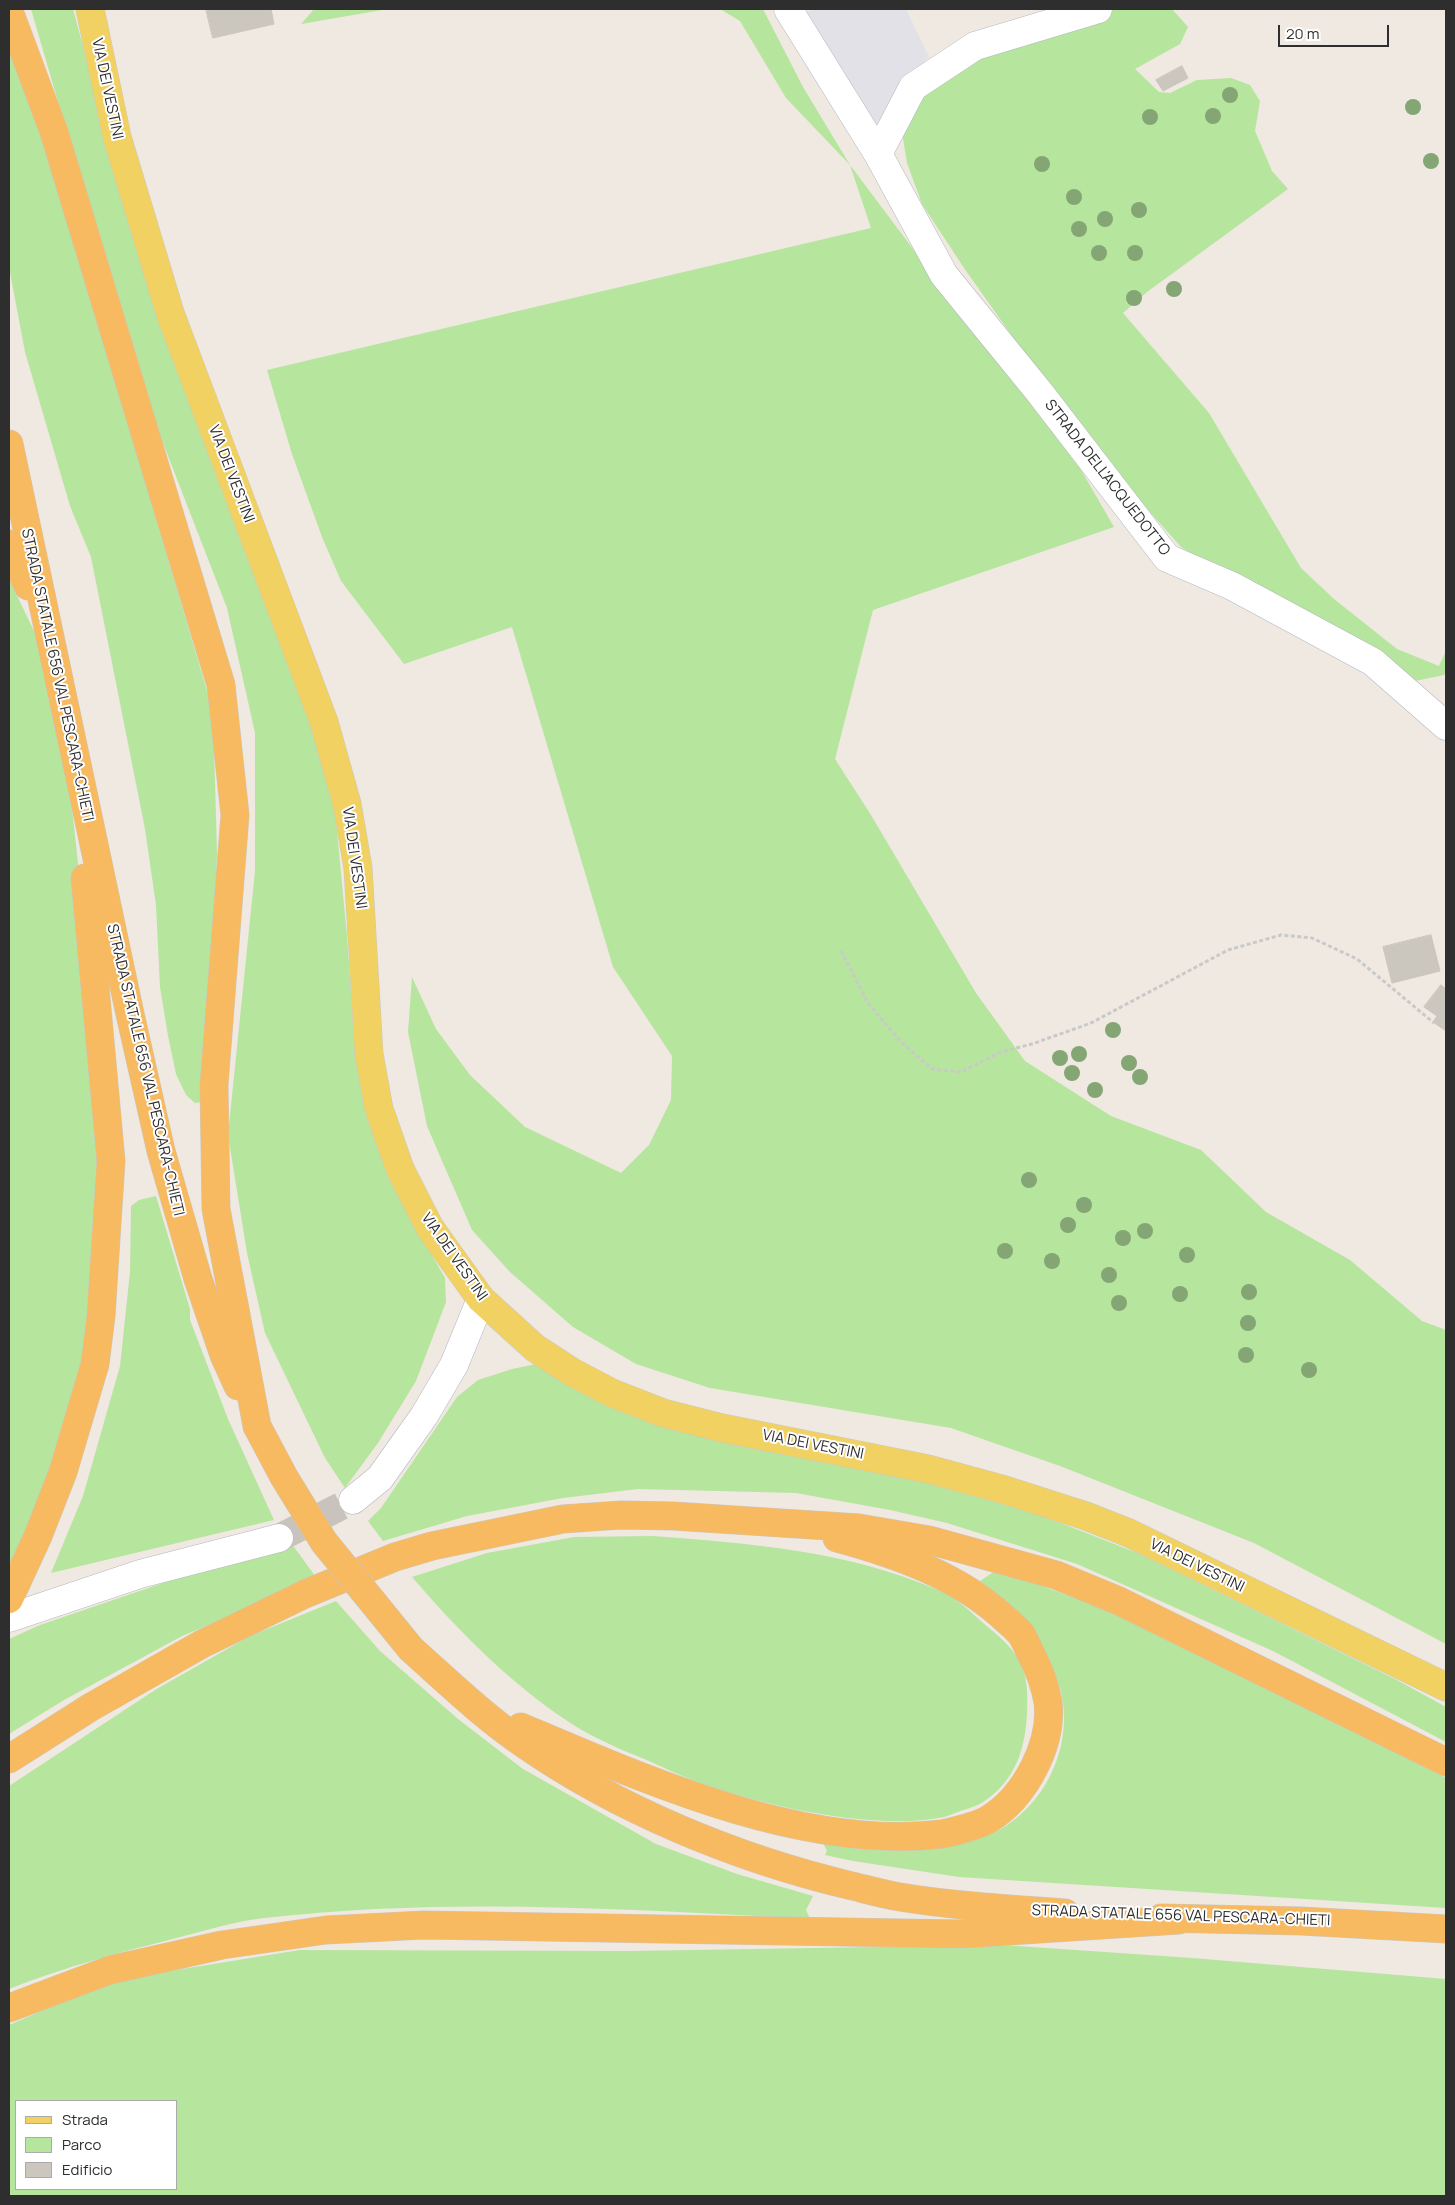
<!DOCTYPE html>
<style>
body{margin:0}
#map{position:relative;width:1455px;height:2205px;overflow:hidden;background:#efe9e1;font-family:Manrope,sans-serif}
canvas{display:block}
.frame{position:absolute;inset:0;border:10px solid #2e2e2e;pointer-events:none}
.legend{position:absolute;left:15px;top:2100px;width:162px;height:90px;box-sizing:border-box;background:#fff;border:1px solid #ababab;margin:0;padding:6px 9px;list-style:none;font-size:15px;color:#2e2e2e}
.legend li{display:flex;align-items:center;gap:10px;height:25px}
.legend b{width:25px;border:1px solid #ababab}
.scale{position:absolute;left:1278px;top:25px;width:111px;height:22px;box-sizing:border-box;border:2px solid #2e2e2e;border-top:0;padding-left:6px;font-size:15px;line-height:18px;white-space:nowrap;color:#2e2e2e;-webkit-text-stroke:4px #fff;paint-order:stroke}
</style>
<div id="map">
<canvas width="1455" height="2205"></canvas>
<div class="frame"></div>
<ul class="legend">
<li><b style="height:6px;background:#f2d163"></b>Strada</li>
<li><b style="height:14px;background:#b6e59e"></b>Parco</li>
<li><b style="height:14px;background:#cbc7bf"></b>Edificio</li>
</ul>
<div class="scale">20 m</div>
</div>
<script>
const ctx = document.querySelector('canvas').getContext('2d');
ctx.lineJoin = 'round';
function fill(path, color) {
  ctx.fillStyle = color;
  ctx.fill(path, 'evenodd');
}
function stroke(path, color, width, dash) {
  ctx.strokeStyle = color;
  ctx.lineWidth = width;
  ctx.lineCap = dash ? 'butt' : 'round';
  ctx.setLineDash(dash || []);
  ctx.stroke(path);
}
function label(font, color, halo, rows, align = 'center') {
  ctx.font = font + ' Manrope,sans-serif';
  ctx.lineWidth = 4;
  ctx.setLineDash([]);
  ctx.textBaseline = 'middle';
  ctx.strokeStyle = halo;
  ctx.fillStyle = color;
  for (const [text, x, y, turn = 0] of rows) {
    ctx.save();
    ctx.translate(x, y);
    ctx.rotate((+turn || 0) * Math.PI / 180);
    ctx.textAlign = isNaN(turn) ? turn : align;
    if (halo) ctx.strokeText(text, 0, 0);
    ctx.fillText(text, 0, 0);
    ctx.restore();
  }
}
const industrial = new Path2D(`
 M814 9H906L929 57 910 77 881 145 796 16Z`);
const green = new Path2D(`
 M31 9H73L116 169 220 475 315 738 335 810 347 936 354 1037 367 1112 392 1185 445 1278 446 1302 416 1381 378 1443 345 1488 325 1458 265 1333 247 1253 228 1135 255 871V733L227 608 156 425 87 201Z
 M314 9H388L301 24Z
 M720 9H763L803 87 850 165 982 341 1066 444 1114 527 873 610 835 759 871 815 976 993 1025 1061 1111 1116 1201 1150 1266 1212 1350 1260 1422 1321 1446 1330V1644L1254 1543 1060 1466 951 1428 710 1388 636 1364 573 1327 510 1272 472 1230 427 1126 408 1032 412 977 436 1029 470 1075 525 1127 621 1173 649 1145 671 1100 672 1056 613 967 512 627 404 664 341 581 322 537 292 454 267 370 871 228 850 165 786 98 740 21Z
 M1116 9H1172L1188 27 1180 44 1135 69 1159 92 1170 93 1197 80 1231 78 1250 85 1260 101 1255 131 1272 171 1288 189 1147 292 1123 313 1209 413 1301 568 1334 599 1397 649 1439 666 1446 651V672L1444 675 1415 681 1310 612 1234 581 1181 547 1133 493 1056 398 964 268 922 204 907 163 902 132 915 108 941 77 981 50Z
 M9 43 43 136 213 711 217 853 212 990 202 1102 195 1103 186 1095 176 1074 168 1036 160 987 156 905 145 829 91 557 70 506 25 352 9 267Z
 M9 579 47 658 67 761 82 901 103 1165 87 1360 54 1472 9 1586Z
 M156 1196 190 1309V1320L228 1419 274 1520 51 1573 83 1496 120 1366 130 1272 131 1206 139 1200Z
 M541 1363 933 1484 1040 1515 1140 1554 1395 1679 1446 1707V1742L1273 1651 1077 1564 947 1523 890 1510 796 1493 638 1489 563 1498 467 1516 383 1541 368 1521 381 1508 457 1397 478 1380 512 1369Z
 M652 1536C748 1543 848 1551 938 1590 954 1596 969 1610 982 1622 1018 1652 1030 1664 1027 1714 1025 1750 1015 1781 983 1802 979 1805 972 1807 967 1809 959 1811 951 1815 944 1817 877 1831 769 1807 705 1785 686 1778 667 1769 649 1761 617 1748 586 1735 557 1714 503 1676 455 1627 412 1577L487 1553 574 1537Z
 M289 1540 318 1580 182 1636 64 1700 9 1734V1639L40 1625Z
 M998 1569 1119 1615 1189 1648 1446 1778V1908L959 1877 853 1861 825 1855 827 1851 823 1843C877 1851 929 1856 981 1838 1039 1818 1075 1752 1061 1692 1059 1684 1055 1675 1051 1667 1049 1662 1047 1655 1044 1650 1028 1623 1001 1603 977 1583Z
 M336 1601 380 1651 458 1719 523 1769 656 1844 737 1874 813 1896 806 1910 810 1919C628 1909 446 1897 264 1918 236 1921 208 1930 180 1937 122 1952 64 1967 9 1989V1786L155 1690 250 1636Z
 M1003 1945 1192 1958 1446 1979V2196H9V2025L114 1980 300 1950 630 1951ZM16 2101H176V2189H16Z`);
const building = new Path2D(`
 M206 9H271L274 24 213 38Z
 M1182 66 1188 78 1163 91 1156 80Z
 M1431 935 1440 971 1392 983 1383 947Z
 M1441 985 1446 989V1031L1433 1022 1437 1016 1424 1007Z`);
const minorTunnel = new Path2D(`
 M279 1538 353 1500`);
const path = new Path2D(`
 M841 951 868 1003 901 1042 932 1069 961 1072 1001 1052 1032 1044 1091 1023 1228 950 1281 935 1312 938 1357 959 1434 1023`);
const minor = new Path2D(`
 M788 9 878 154 944 275 1040 393 1167 558 1232 586 1373 662 1446 726
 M878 154 913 87 975 46 1098 9
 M353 1500 380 1478 424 1416 454 1365 481 1299
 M9 1618 140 1574 279 1538`);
const primary = new Path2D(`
 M90 9 117 137 170 313 324 722 347 804 358 868 369 1054 379 1109 400 1169 430 1228 481 1299 535 1348 572 1372 612 1393 663 1413 722 1428 928 1469 1005 1490 1086 1516 1129 1533 1446 1687`);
const trunk = new Path2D(`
 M9 11 54 132 221 685 235 815 214 1085 216 1209 257 1426
 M9 444 130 1014 161 1151 198 1279 224 1355 238 1386
 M9 544 28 586
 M9 1599 38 1536 63 1472 95 1364 101 1316 111 1161 85 878
 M411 1649C448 1682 483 1716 524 1744 619 1810 736 1858 848 1885 865 1889 882 1894 900 1897 954 1906 1010 1909 1065 1913
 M521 1727C646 1780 804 1851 942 1834 953 1832 980 1825 989 1819 1025 1797 1053 1744 1048 1702 1045 1685 1039 1669 1031 1654 1028 1648 1025 1640 1021 1634 1016 1628 1010 1623 1004 1618 959 1576 896 1554 837 1538
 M9 1759 91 1707 202 1644 305 1594 395 1557 432 1546 563 1519 621 1515 673 1516 859 1528 929 1540 1056 1575 1119 1601 1446 1762
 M1161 1918 1301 1921 1446 1929
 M9 2008 110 1970 222 1945 326 1930 424 1925 962 1934 1179 1920`);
const trunkBridge = new Path2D(`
 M257 1426 284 1477 324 1542 411 1649`);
const trees = [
 [1230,95],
 [1413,107],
 [1213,116],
 [1150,117],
 [1431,161],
 [1042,164],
 [1074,197],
 [1139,210],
 [1105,219],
 [1079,229],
 [1099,253],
 [1135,253],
 [1174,289],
 [1134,298],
 [1113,1030],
 [1079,1054],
 [1060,1058],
 [1129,1063],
 [1072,1073],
 [1140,1077],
 [1095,1090],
 [1029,1180],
 [1084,1205],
 [1068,1225],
 [1145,1231],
 [1123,1238],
 [1005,1251],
 [1187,1255],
 [1052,1261],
 [1109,1275],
 [1249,1292],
 [1180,1294],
 [1119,1303],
 [1248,1323],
 [1246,1355],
 [1309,1370]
];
const streetNames = [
 ["VIA DEI VESTINI",107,89,78],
 ["VIA DEI VESTINI",231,474,69],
 ["STRADA DELL'ACQUEDOTTO",1107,478,52],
 ["STRADA STATALE 656 VAL PESCARA-CHIETI",57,675,78],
 ["VIA DEI VESTINI",354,858,82],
 ["STRADA STATALE 656 VAL PESCARA-CHIETI",145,1070,77],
 ["VIA DEI VESTINI",454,1257,55],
 ["VIA DEI VESTINI",813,1445,11],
 ["VIA DEI VESTINI",1197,1566,26],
 ["STRADA STATALE 656 VAL PESCARA-CHIETI",1181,1916,2]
];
fill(industrial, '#e3e1e8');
fill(green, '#b6e59e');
fill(building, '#cbc7bf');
stroke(building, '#cbc5ba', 1);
stroke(minorTunnel, '#c8c4bd', 28, [28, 14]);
stroke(minor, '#b4b7c1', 29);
stroke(primary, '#c9c9c9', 29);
stroke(trunk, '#c9c9c9', 29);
stroke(path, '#c9c9c9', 3, [4, 2.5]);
stroke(minor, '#fff', 28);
stroke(primary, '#f2d163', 28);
stroke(trunk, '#f8ba60', 28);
stroke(trunkBridge, '#c9c9c9', 29, []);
stroke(trunkBridge, '#f8ba60', 28);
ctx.fillStyle = '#84a574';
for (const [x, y] of trees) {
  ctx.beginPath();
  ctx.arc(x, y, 8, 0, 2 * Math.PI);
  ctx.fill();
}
label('15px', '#2e2e2e', '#fff', streetNames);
</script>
